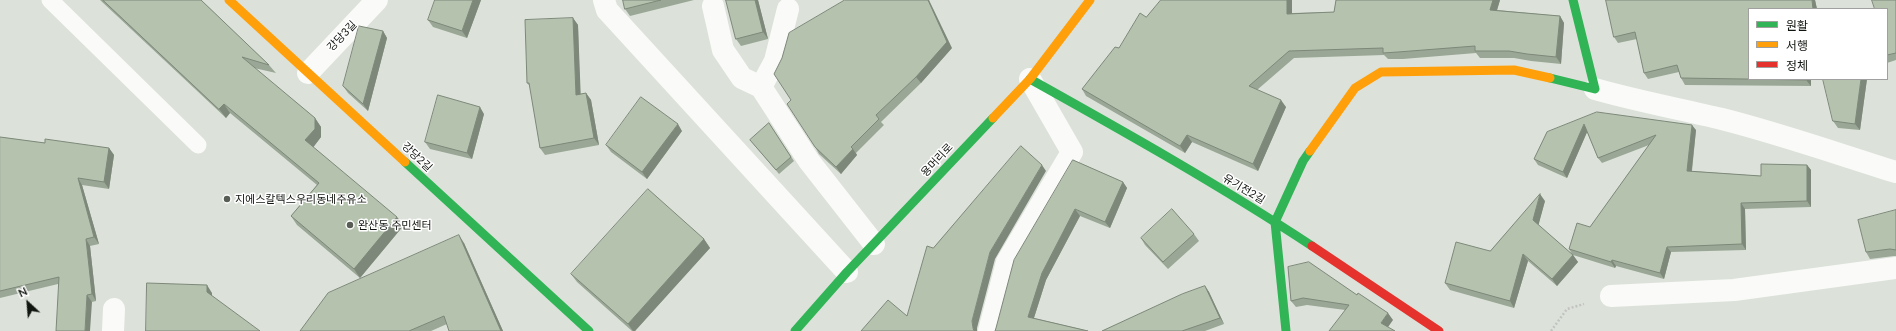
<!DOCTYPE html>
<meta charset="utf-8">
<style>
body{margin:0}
#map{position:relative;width:1896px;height:331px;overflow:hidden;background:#dce2da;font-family:Lato,"Noto Sans KR",sans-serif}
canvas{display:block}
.legend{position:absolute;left:1748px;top:8px;width:140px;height:72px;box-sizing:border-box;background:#fff;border:1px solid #a0a19f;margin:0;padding:5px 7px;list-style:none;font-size:12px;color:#11150f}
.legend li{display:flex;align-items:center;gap:8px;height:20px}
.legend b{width:20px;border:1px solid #a0a19f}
.north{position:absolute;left:8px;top:283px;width:40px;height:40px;-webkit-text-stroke:3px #fff;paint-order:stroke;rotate:334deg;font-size:11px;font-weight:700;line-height:16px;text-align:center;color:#11150f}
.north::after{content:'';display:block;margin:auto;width:14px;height:18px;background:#11150f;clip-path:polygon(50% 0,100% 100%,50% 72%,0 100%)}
</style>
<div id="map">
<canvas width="1896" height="331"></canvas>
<ul class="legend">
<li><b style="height:5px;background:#30b455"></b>원활</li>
<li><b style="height:5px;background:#ff9f0a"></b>서행</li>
<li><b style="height:5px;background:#e5322d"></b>정체</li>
</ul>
<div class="north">N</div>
</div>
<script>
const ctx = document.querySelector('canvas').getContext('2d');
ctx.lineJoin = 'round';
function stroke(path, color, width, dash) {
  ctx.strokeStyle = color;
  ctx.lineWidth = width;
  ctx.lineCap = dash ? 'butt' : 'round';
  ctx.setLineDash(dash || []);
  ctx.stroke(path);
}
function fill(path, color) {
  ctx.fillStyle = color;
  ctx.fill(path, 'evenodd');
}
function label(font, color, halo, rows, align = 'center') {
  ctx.font = font + ' Lato,"Noto Sans KR",sans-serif';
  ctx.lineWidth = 3;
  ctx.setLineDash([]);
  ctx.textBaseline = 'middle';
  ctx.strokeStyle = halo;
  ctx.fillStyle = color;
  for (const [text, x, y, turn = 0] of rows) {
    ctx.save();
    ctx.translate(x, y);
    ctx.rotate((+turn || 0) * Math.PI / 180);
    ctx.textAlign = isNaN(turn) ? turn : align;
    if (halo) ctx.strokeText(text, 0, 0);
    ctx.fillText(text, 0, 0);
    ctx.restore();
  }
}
const path = new Path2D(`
 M1551 331 1567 309 1584 304`);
const lane = new Path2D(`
 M50 0 198 145`);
const street = new Path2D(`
 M604 0 607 10 847 272
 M713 6 723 50 742 78 761 87 809 161 874 244
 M308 73 377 0
 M761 87 775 61 788 9
 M1595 89C1637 101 1680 109 1722 119 1781 134 1838 154 1896 172
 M1611 296 1734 290 1896 268
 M113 331 114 309
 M989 331 1007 262 1072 152 1030 79`);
const fast = new Path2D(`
 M1550 78 1595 89 1573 0
 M1030 79C1125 132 1221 186 1312 246
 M405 162 589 331
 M795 331 847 272 993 118
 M1286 331 1275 222 1303 161 1310 151`);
const slow = new Path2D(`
 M229 0 405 162
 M993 118 1030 79 1090 0
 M1310 151 1355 88 1381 72 1514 70 1550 78`);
const jam = new Path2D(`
 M1312 246 1439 331`);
const wall = new Path2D(`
 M100 0H201L269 65 276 73 254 68 315 118 321 127V137L313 147 404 225 360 278 297 225 291 216 317 185 230 113 226 118Z
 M481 0 467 38 433 27 428 20Z
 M623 0H694L630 16 625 9Z
 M726 0H758L768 39 741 46 736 39Z
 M1292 0V13L1334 12 1336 0H1500L1497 10 1560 16 1564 23 1561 64 1531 61 1514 58H1480L1476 53 1403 59H1388L1384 55 1294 58 1257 90 1286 107 1258 171 1192 142 1185 153 1086 96 1082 89 1119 48 1146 17Z
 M1606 0H1815L1817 9 1749 79H1811V86L1685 85 1681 78 1679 72 1648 79 1644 73 1637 39 1618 43 1614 37Z
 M1896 0V60L1887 63V9Z
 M573 18 578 25 580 94 586 93 591 100 599 145 545 155 540 148 530 86 527 83Z
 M383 31 387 38 368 111 348 93 343 86Z
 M952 48 921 83 881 122 884 125 856 153 857 155 841 174 819 154 815 147 791 100Z
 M1867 79 1860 130 1838 128 1833 121Z
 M484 114 472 159 430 149 425 142Z
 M769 123 794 161 779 174 750 140Z
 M1696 130 1692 171 1761 176 1807 165 1811 170V207L1745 209 1746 250 1671 252 1664 279 1616 266 1615 268 1573 255 1578 262 1557 286 1528 261 1514 308 1450 290 1445 283 1490 251 1545 201 1538 225 1572 254 1569 249 1590 227 1649 145 1602 163 1598 158 1587 132 1567 178 1538 165 1534 159 1547 132Z
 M682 131 647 179 611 152 606 145Z
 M0 137 45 143 109 148 114 155 109 189 82 185 99 244 90 246 96 301 92 302 58 284 0 298Z
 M1073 160 1123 182 1127 188 1110 228 1080 216 1046 280 1034 318 1089 331H995Z
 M1896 210V256H1894L1870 259 1866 252Z
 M1194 234 1199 241 1168 269 1145 245 1141 238Z
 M704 239 710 248 635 331H632L577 282 571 274Z
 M464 243 503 331H449L447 324 431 331H300Z
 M1288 267 1393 320 1345 310 1307 305 1296 307 1291 301Z
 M1205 286 1209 292 1224 324 1205 331H1102Z`);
const shadedWall = new Path2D(`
 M473 0H481L467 38 462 31Z
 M755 0H758L768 39 763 32Z
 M928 0H929L952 48 921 83 916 77Z
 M1287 0H1292V20L1287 14Z
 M1493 0H1500L1495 17 1490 10Z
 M1812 0H1815L1817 9H1813Z
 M1560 16 1564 23 1561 64 1556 57Z
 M573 18 578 25 581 102 576 95Z
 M383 31 387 38 368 111 363 104Z
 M1806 79H1811V86L1806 80Z
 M1861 79H1867L1860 130 1855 124Z
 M586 93 591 100 599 145 594 138Z
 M1281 100 1286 107 1258 171 1253 164Z
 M224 104 230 113 226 118 219 109Z
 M480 107 484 114 472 159 467 153Z
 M315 118 321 127V137L312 149 305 140Z
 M678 124 682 131 647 179 642 172Z
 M1584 124 1588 130 1567 178 1563 172Z
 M1692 125 1696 130 1691 177 1687 171Z
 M1187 135 1192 142 1185 153 1180 146Z
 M109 148 114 155 109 189 104 182Z
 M853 149 857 155 841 174 836 167Z
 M1042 165 1046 171 995 259 977 328V331H974L973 328 972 321 990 252Z
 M1807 165 1811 170V207L1807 201Z
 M78 178 82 185 99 244 94 237Z
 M1123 182 1127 188 1110 228 1105 222Z
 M1540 194 1545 201 1538 227 1533 220Z
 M1741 203 1745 209 1746 250 1742 244Z
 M1075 209 1080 216 1046 280 1032 324 1028 317 1042 273Z
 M397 217 404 225 360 278 354 269Z
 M459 235 464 243 503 331H501Z
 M86 239 90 246 96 301 92 294Z
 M704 239 710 248 635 331H633L628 324Z
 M1667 247 1671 252 1664 279 1660 273Z
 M1523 254 1528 261 1514 308 1510 301Z
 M1573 255 1578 262 1557 286 1552 279Z
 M1612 260 1616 266 1615 268 1611 262Z
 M207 285 212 293V300L207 292Z
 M1205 286 1209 292 1224 324 1220 318Z
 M87 295 92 302 90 331H85Z
 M1388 313 1393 320 1386 330 1381 323Z`);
const building = new Path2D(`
 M103 0H201L269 65 242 57 315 118V129L305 140 397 217 354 269 291 216 319 183 224 104 219 109Z
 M435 0H473L462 31 428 20Z
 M623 0H661L625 9Z
 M726 0H755L763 32 736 39Z
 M845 0H928L947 42 916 77 876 115 879 119 851 147 853 149 836 167 815 147 787 104 791 100 774 74 782 58 789 33Z
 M1161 0H1287V14L1334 12 1336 0H1493L1490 10 1560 16 1556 57 1527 54 1509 51H1475V46L1398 52 1383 53V48L1289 51 1249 86 1281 100 1253 164 1187 135 1180 146 1082 89 1115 47 1119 48 1140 13 1146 17Z
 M1606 0H1812L1813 9H1749V79H1806V80L1681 78 1677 65 1644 73 1635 32 1614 37Z
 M1872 0H1896V53L1887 55V9H1875Z
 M573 18 576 95 586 93 594 138 540 148 529 83H527L525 20Z
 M359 26 383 31 363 104 343 86Z
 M1823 79H1861L1855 124 1833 121Z
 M438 95 480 107 467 153 425 142Z
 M641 97 678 124 642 172 606 145Z
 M1597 112 1692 125 1687 171 1761 176V164L1807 165V201L1741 203 1742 244 1667 247 1660 273 1612 260 1611 262 1569 249 1577 223 1590 227 1656 135 1598 158 1584 124 1563 172 1534 159 1547 132Z
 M769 123 791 157 776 170 750 140Z
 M0 137 45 143V139L109 148 104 182 78 178 94 237 86 239 92 294 87 295 85 331H56L59 277 0 291Z
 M1021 146 1042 165 990 252 972 321 973 328 974 331H861L888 300 907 316 927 246 933 248Z
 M1073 160 1123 182 1105 222 1075 209 1042 273 1028 317 1088 331H995L996 328 1014 260Z
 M648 189 704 239 628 324 571 274Z
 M1540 194 1533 220 1573 255 1552 279 1523 254 1510 301 1445 283 1456 242 1490 251Z
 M1172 209 1194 234 1163 262 1141 238Z
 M1896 210V250L1890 249 1866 252 1858 220Z
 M459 235 501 331H449L444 316 409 331H300L328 293Z
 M1309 262 1357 295 1358 293 1388 313 1381 323 1395 331H1329L1349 305 1303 298 1291 301 1288 267Z
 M147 283 207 285V292L260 331H146Z
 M1205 286 1220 318 1182 331H1102L1182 294Z`);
const markers = [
 [227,199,4,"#585d56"],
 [350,225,4,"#585d56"]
];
const streetNames = [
 ["강당3길",342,36,-46],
 ["강당2길",417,157,43],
 ["용머리로",937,160,-47],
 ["유기전2길",1244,189,31]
];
const poiNames = [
 ["지에스칼텍스우리동네주유소",235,199],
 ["완산동 주민센터",358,225]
];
stroke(path, '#c2c3c1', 2.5, [2, 2]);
stroke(lane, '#fafbf9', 17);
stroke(street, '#fafbf9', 22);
stroke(fast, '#30b455', 9);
stroke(slow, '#ff9f0a', 9);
stroke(jam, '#e5322d', 9);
fill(wall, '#9ba796');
fill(shadedWall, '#7e887a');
fill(building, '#b4c2ae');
stroke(building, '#7e887a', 1);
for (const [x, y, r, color] of markers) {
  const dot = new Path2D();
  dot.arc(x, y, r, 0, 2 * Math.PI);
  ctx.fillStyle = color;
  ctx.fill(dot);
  stroke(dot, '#fff', 1.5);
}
label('11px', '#11150f', '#fff', streetNames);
label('11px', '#11150f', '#fff', poiNames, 'left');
</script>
